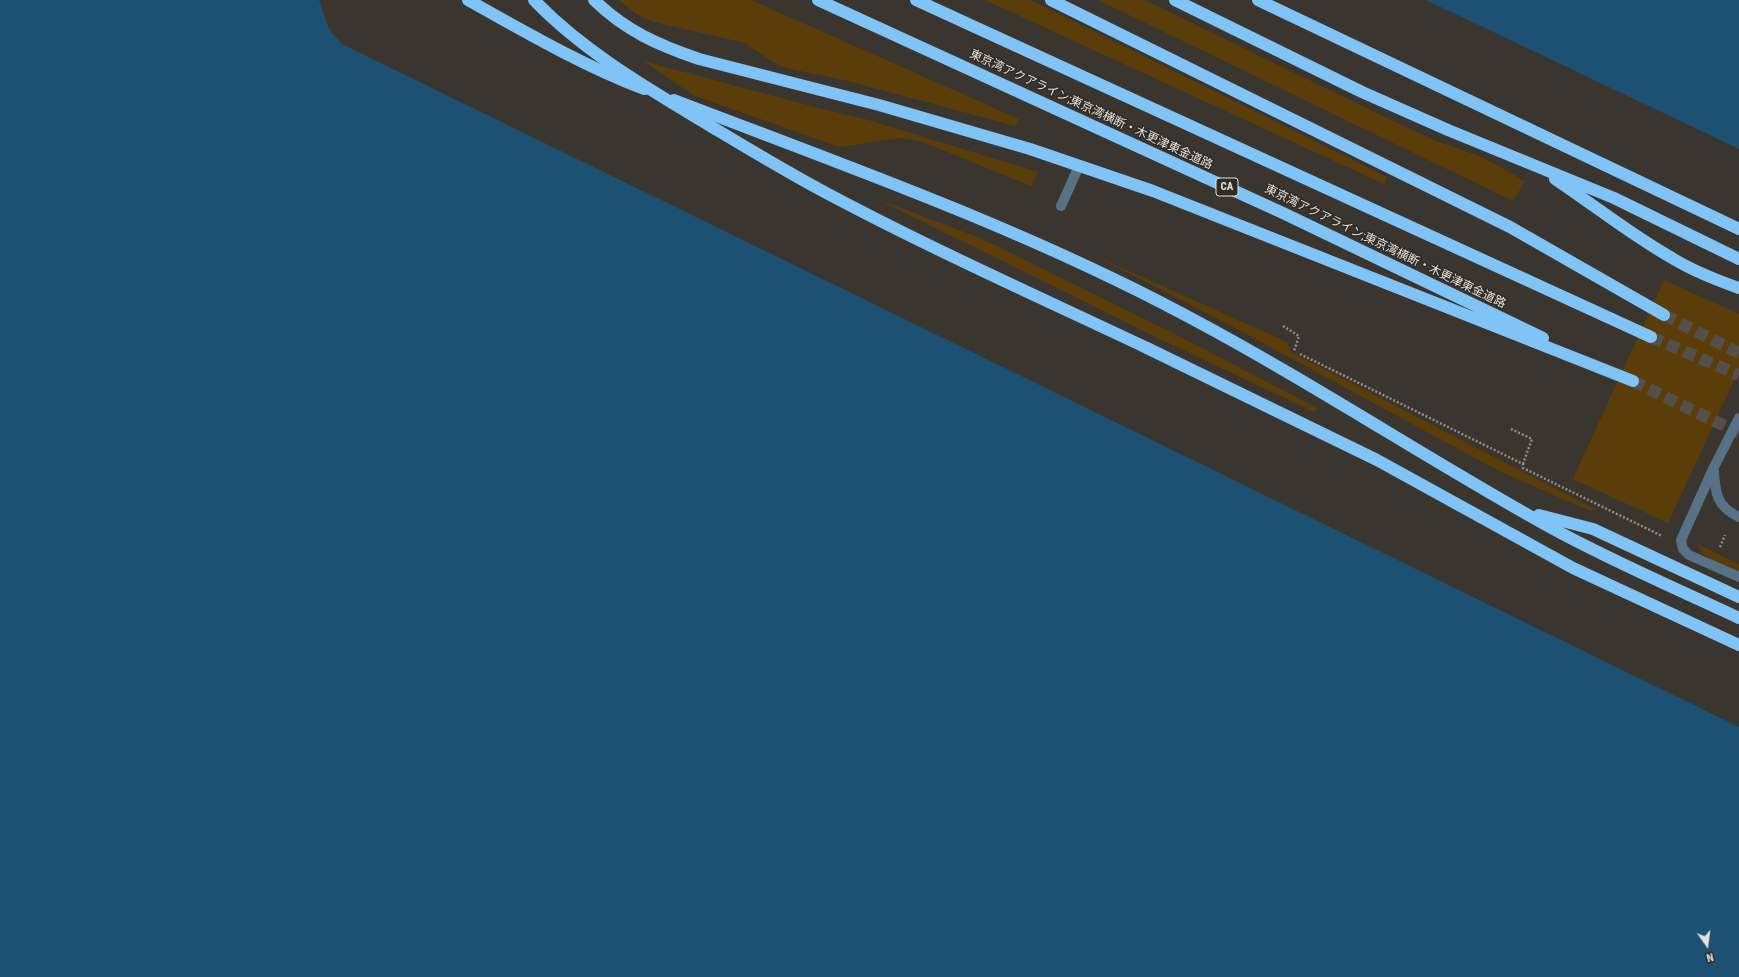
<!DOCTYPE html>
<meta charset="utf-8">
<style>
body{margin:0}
#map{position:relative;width:1739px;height:977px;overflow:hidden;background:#3a352e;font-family:"Roboto Condensed",sans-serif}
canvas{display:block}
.north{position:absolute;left:1687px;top:925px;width:40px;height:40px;-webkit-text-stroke:3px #302b24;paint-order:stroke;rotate:166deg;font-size:11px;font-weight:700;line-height:16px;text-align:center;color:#e5e2dd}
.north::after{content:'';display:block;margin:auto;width:14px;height:18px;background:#e5e2dd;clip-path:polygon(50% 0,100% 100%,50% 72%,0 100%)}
</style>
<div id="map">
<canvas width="1739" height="977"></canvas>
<div class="north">N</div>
</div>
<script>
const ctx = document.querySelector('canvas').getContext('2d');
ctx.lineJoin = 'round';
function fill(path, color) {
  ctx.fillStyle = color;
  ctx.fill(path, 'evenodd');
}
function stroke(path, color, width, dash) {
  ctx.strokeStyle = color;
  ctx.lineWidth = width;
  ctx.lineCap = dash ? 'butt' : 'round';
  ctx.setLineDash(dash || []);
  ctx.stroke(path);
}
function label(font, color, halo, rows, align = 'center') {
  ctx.font = font + ' "Roboto Condensed","Noto Sans JP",sans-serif';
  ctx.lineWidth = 3;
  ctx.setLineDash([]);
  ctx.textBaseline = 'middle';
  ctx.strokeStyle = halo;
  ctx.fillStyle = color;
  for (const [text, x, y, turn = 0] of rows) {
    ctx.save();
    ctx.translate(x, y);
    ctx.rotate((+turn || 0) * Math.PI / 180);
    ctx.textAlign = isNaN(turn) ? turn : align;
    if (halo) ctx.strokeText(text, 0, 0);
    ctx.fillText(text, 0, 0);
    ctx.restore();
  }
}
const green = new Path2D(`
 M619 0H751L1019 119 1015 126 848 81 786 68 773 62 745 43 654 22 636 14Z
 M985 0H1031L1387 177 1384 184Z
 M1098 0H1145L1389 119 1436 141 1480 156 1525 181 1513 201Z
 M643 61 826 110 865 119 1038 172 1031 186 923 142 901 138 840 147 695 96Z
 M877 199 980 238 1171 332 1317 408 1314 412 1158 338Z
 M1095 256 1287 342 1291 352 1595 509 1590 511 1499 471 1237 329Z
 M1664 280 1739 314V370L1668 523 1573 479Z
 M1698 544 1739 564V572C1727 566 1699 558 1698 544Z`);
const water = new Path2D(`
 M0 0H379L1739 681V977H0Z
 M1319 0H1739V196Z`);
const pier = new Path2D(`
 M319 0H379L1739 681V727L342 44 329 29Z
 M1319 0H1426L1739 149V196Z`);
const highwayTunnel = new Path2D(`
 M1664 315 1739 353
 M1651 337 1739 375
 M1633 381 1739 433`);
const path = new Path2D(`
 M1283 326 1299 336 1294 351
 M1300 354 1523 464V468L1662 536
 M1511 429 1532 439 1523 464
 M1720 547 1725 535`);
const lane = new Path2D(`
 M1061 206 1079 166
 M1739 418 1713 469 1681 540 1683 549 1689 555 1739 577
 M1714 471C1715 493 1717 507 1739 517`);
const highway = new Path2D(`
 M468 0C525 32 582 65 644 89
 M594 0C626 31 658 45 699 59L879 105 1030 149 1153 191 1633 381
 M818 0 1285 214 1543 338
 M916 0 1651 337
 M1051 0 1510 227 1664 315
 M1175 0 1362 92 1448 130 1614 198 1739 259
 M1258 0 1739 229
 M674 100C846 166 1022 228 1185 315 1308 380 1424 457 1546 525 1607 559 1675 588 1739 618
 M1555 179C1594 205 1631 235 1672 258 1693 271 1716 280 1739 288
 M1147 348 1377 460 1573 568 1739 645
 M1539 515 1593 529 1739 597`);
const highwayBridge = new Path2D(`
 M534 0C583 51 647 88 707 124 747 148 788 173 830 195 934 250 1041 298 1147 348`);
const shields = [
 [1227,187,22]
];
const shieldNames = [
 ["CA",1227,187]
];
const streetNames = [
 ["東京湾アクアライン;東京湾横断・木更津東金道路",1091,110,25],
 ["東京湾アクアライン;東京湾横断・木更津東金道路",1385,247,26]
];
fill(green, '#5b3d0a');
fill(water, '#1c5174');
fill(pier, '#3a352e');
stroke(highwayTunnel, '#544f48', 12, [12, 6]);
stroke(path, '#918d87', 2.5, [2, 2]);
stroke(lane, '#577287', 10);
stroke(highway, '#80c4f7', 12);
stroke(highwayBridge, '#80c4f7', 12);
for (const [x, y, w] of shields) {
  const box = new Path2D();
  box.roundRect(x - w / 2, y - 9, w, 18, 3);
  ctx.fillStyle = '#302b24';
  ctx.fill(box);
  stroke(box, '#e5e2dd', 1);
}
label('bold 11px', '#e5e2dd', null, shieldNames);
label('12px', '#e5e2dd', '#302b24', streetNames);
</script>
